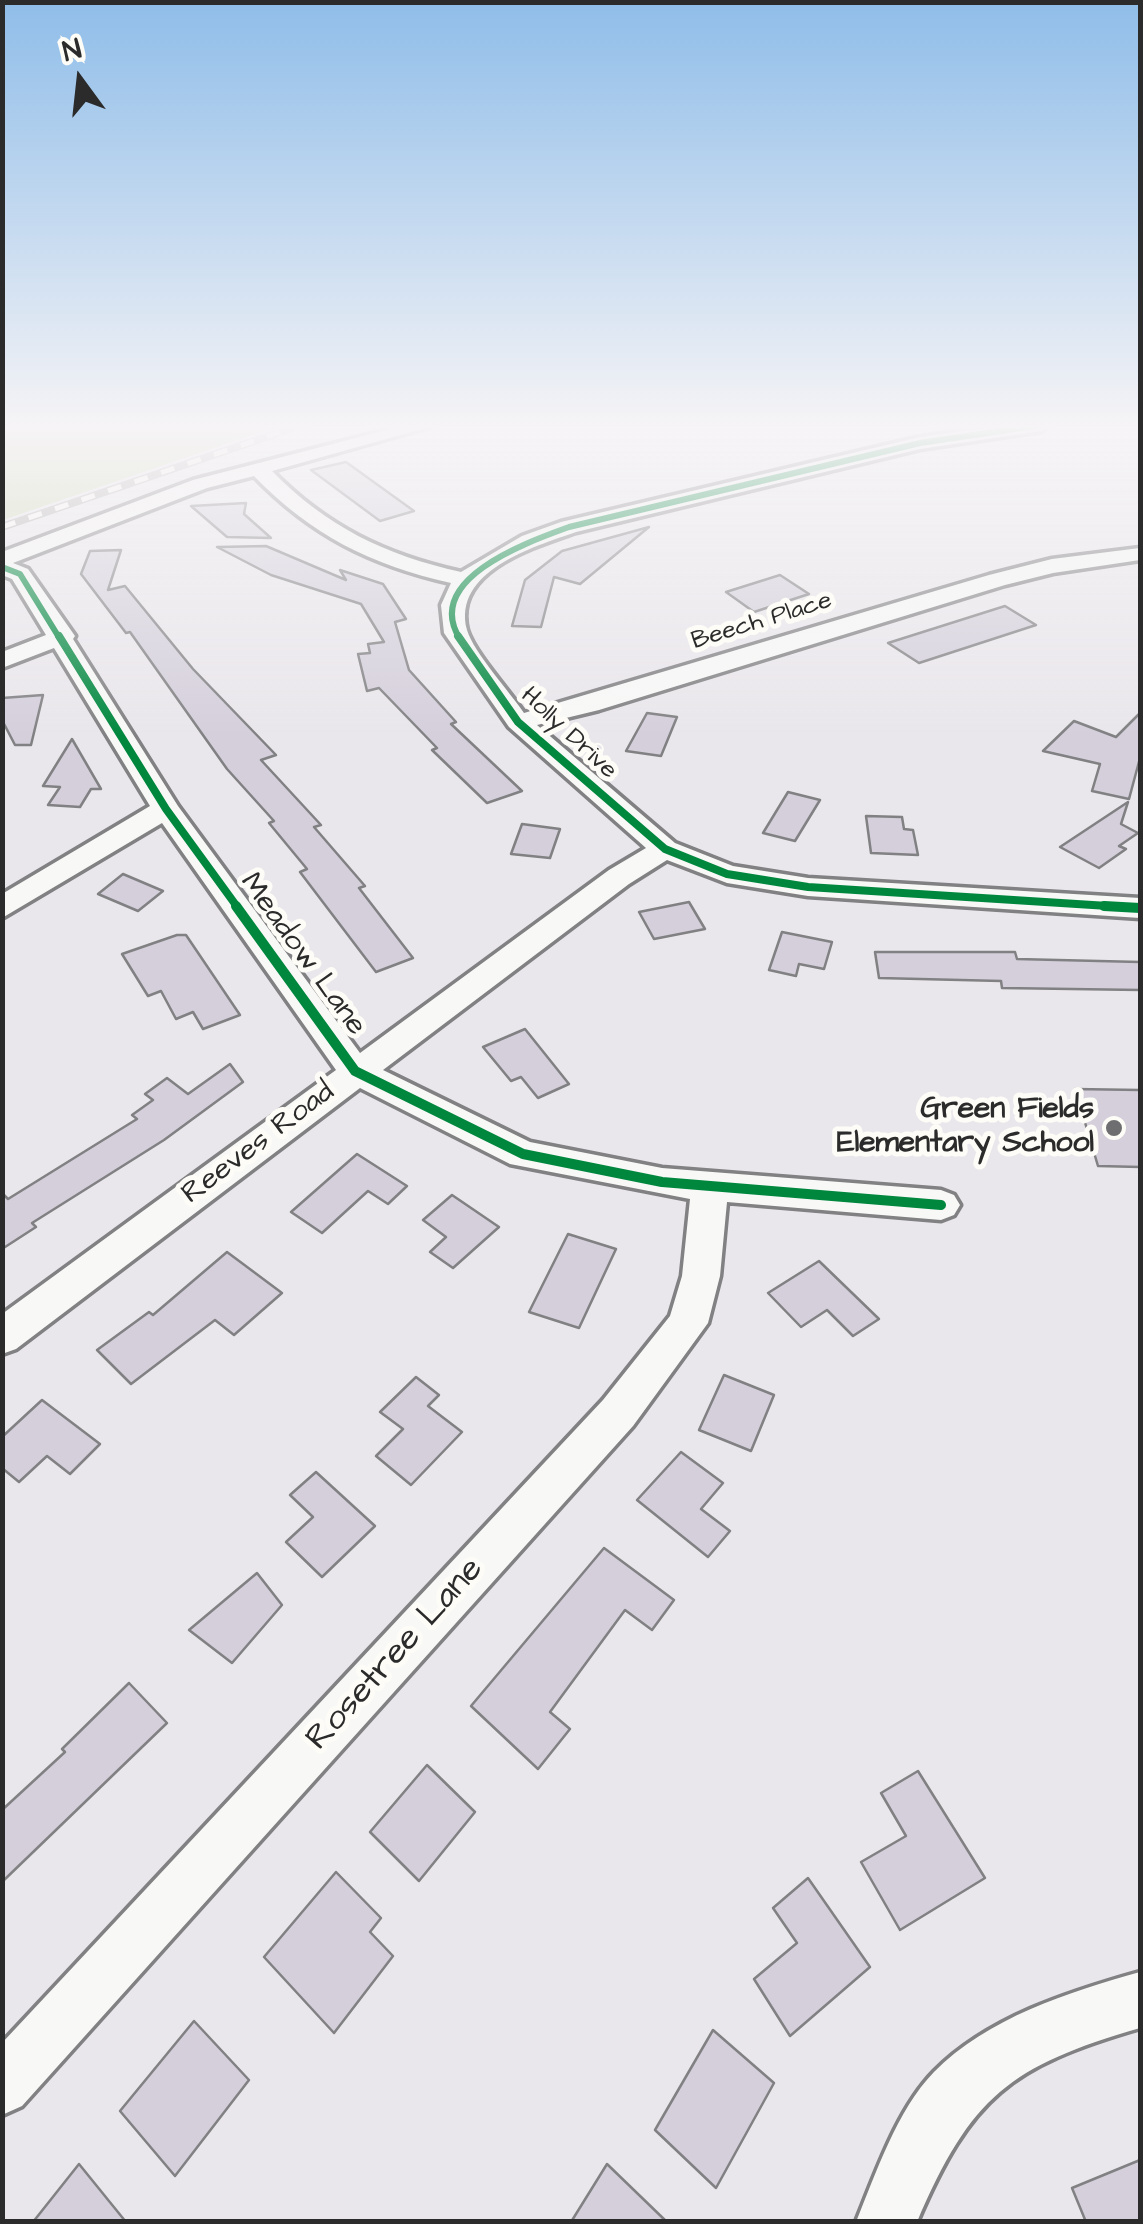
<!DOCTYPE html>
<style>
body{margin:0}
#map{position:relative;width:1143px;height:2224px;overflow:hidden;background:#eae7ec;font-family:"Architects Daughter",sans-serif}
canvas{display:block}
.frame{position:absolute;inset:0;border:5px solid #2b2b2b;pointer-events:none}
.north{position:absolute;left:30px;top:30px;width:100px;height:100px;-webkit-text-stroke:8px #fdfcf7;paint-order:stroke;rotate:345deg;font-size:28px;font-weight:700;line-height:40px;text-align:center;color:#2b2b2b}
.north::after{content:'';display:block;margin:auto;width:35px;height:45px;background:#2b2b2b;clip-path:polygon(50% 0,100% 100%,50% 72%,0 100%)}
</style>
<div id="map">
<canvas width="1143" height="2224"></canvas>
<div class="frame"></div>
<div class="north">N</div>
</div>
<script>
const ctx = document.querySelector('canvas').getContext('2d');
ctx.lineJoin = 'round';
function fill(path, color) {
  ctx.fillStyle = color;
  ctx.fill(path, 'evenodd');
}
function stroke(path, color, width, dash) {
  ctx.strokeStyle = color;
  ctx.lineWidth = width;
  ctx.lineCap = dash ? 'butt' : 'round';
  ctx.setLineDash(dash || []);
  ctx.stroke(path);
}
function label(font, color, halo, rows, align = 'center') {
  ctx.font = font + ' "Architects Daughter",sans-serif';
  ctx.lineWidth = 10;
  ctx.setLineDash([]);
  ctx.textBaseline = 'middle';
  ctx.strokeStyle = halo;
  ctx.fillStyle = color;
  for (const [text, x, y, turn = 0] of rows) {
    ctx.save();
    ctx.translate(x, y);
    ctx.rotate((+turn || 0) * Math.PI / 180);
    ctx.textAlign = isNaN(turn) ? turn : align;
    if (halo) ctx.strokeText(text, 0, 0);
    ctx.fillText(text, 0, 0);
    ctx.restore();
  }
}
const green = new Path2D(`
 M2 425H281L3 520Z`);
const building = new Path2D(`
 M346 462 414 511 380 521 311 470Z
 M246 503 244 514 271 538 227 537 191 506Z
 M649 527 580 584 554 577 541 627 512 626 525 580 562 551Z
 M266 546 346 580 340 570 383 584 406 619 395 622 409 670 456 722 451 724 522 791 487 803 432 750 437 748 379 688 367 691 358 654 370 653 368 644 384 642 361 604 271 575 217 547Z
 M121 550 108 590 125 586 193 669 276 755 261 760 321 825 314 827 365 886 359 888 413 958 376 972 300 872 307 869 269 823 274 821 227 769 130 632 126 633 81 574 90 551Z
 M780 575 809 594 754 612 726 592Z
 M1005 606 1036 625 919 663 888 643Z
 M43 695 31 745H15L2 720V698Z
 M647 713 677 717 661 756 626 751Z
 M1140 713V758L1129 799 1092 791 1100 764 1043 751 1074 721 1116 737Z
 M72 739 101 789H91L80 807 48 805 60 787 43 786Z
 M788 792 820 800 795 841 763 833Z
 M1128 802 1121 824 1138 833 1119 846 1126 849 1099 868 1060 847Z
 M866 816 902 817 904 829 913 830 918 855 871 853Z
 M522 824 560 829 550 858 511 854Z
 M123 874 163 891 138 911 98 894Z
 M689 902 705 929 654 939 639 912Z
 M782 932 832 942 824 969 799 964 796 976 769 970Z
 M177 935H186L240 1015 203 1029 193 1012 176 1019 161 991 148 996 122 954Z
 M875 952H1015L1017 959 1140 962V990L1002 988 1001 981 879 978Z
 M525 1029 569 1084 538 1098 521 1077 511 1081 483 1047Z
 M230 1064 243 1082 164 1140 32 1223 36 1227 2 1249V1193L8 1199 137 1119 132 1115 153 1100 145 1094 167 1078 188 1094Z
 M1075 1089 1140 1090V1167L1098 1166Z
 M357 1154 407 1186 388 1204 368 1191 322 1233 291 1212Z
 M452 1195 499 1227 453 1268 430 1252 446 1237 423 1220Z
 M568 1234 616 1249 579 1328 529 1312Z
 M227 1252 282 1293 234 1335 215 1320 131 1384 97 1350 149 1312 153 1315Z
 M819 1261 879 1319 853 1336 827 1310 801 1327 768 1293Z
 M724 1375 774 1395 751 1451 699 1430Z
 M416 1377 439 1395 428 1406 462 1432 411 1485 376 1456 403 1429 380 1412Z
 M42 1400 100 1444 70 1474 47 1456 19 1482 2 1468V1437Z
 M681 1452 723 1483 701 1509 730 1531 708 1557 637 1500Z
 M316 1472 375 1526 322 1577 286 1542 313 1517 290 1495Z
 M604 1548 674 1600 652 1630 625 1610 550 1712 570 1729 538 1769 471 1706Z
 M257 1573 282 1605 232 1663 189 1630Z
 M129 1683 167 1723 2 1882V1810L65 1752 62 1749Z
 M427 1765 475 1812 419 1881 370 1832Z
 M918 1771 985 1878 900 1930 861 1862 906 1836 881 1793Z
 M336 1872 381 1918 370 1932 393 1956 334 2033 264 1957Z
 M808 1878 870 1967 790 2036 754 1979 797 1943 773 1908Z
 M194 2021 249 2080 175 2176 120 2111Z
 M713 2030 774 2083 716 2188 655 2130Z
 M1140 2160V2222H1086L1072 2188Z
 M79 2164 126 2222H33Z
 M607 2164 667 2222H571Z`);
const minor = new Path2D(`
 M406 425H436L272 471C327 527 385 555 461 572L522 536 561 522 920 437 1004 425H1050L1041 431 920 449 576 532C533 547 452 571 467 630 474 653 510 692 524 713L989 575 1052 559 1140 548V560L1053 573 1005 585 599 710 537 725 675 843 733 866 808 878 1140 898V918L808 896 727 883 667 860 629 884 383 1070 530 1142 662 1168 941 1190 954 1195 960 1205 954 1215 941 1220 727 1202 720 1276 708 1323 633 1426 22 2106 2 2115V2043L603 1400 670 1316 682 1276 690 1199 510 1164 360 1088 16 1349 2 1354V1314L336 1070 162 823 2 918V894L150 806 54 648 2 668V652L46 635 12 579 2 575V552L193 480ZM254 476C311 535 371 565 451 583L441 605 444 633 509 727 646 848 609 870 360 1053 178 806 73 639 75 636 28 569 13 563 207 488Z
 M1140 1972V2028C1010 2066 971 2096 917 2222H856C876 2173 897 2110 934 2072 987 2018 1069 1992 1140 1972Z`);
const rail = new Path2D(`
 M2 527 301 425`);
const cyclewayFar2 = new Path2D(`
 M2 567 20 574 60 639
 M460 639C422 579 528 542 569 527L920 443 1041 425`);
const cyclewayFar1 = new Path2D(`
 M59 636 166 809 238 908
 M458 636 518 722 665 849 727 874 808 887 1140 908`);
const cycleway = new Path2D(`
 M236 906 355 1071 523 1154 662 1182 941 1205
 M1104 906 1140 908`);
const markers = [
 [1114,1128,10,"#6e6d6f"]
];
const farStreetnames = [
 ["Beech Place",762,622,-17],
 ["Holly Drive",568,734,43]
];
const streetNames = [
 ["Meadow Lane",302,955,54],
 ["Reeves Road",259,1144,-37]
];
const poiNames = [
 ["Green Fields",1094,1111],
 ["Elementary School",1094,1145]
];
const nearStreetnames = [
 ["Rosetree Lane",396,1655,-48]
];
fill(green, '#cfdcb6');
fill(building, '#d4cfdb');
stroke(building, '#818082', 2.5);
stroke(minor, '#818082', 7);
fill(minor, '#f8f8f7');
stroke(rail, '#b2b1b0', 8);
stroke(rail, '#fdfcf7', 5, [14]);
stroke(cyclewayFar2, '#00873e', 6);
stroke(cyclewayFar1, '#00873e', 8);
stroke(cycleway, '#00873e', 10);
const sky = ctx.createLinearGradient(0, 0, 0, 736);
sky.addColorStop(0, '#8fbde9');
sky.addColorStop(0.58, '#f6f4f6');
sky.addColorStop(1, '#f6f4f600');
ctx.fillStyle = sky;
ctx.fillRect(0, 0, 1143, 736);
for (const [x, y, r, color] of markers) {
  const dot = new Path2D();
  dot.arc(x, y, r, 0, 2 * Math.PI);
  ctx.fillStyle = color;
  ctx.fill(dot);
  stroke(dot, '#fdfcf7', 4);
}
label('25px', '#2b2b2b', '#fdfcf7', farStreetnames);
label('30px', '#2b2b2b', '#fdfcf7', streetNames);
label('bold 30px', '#2b2b2b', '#fdfcf7', poiNames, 'right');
label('35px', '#2b2b2b', '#fdfcf7', nearStreetnames);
</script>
